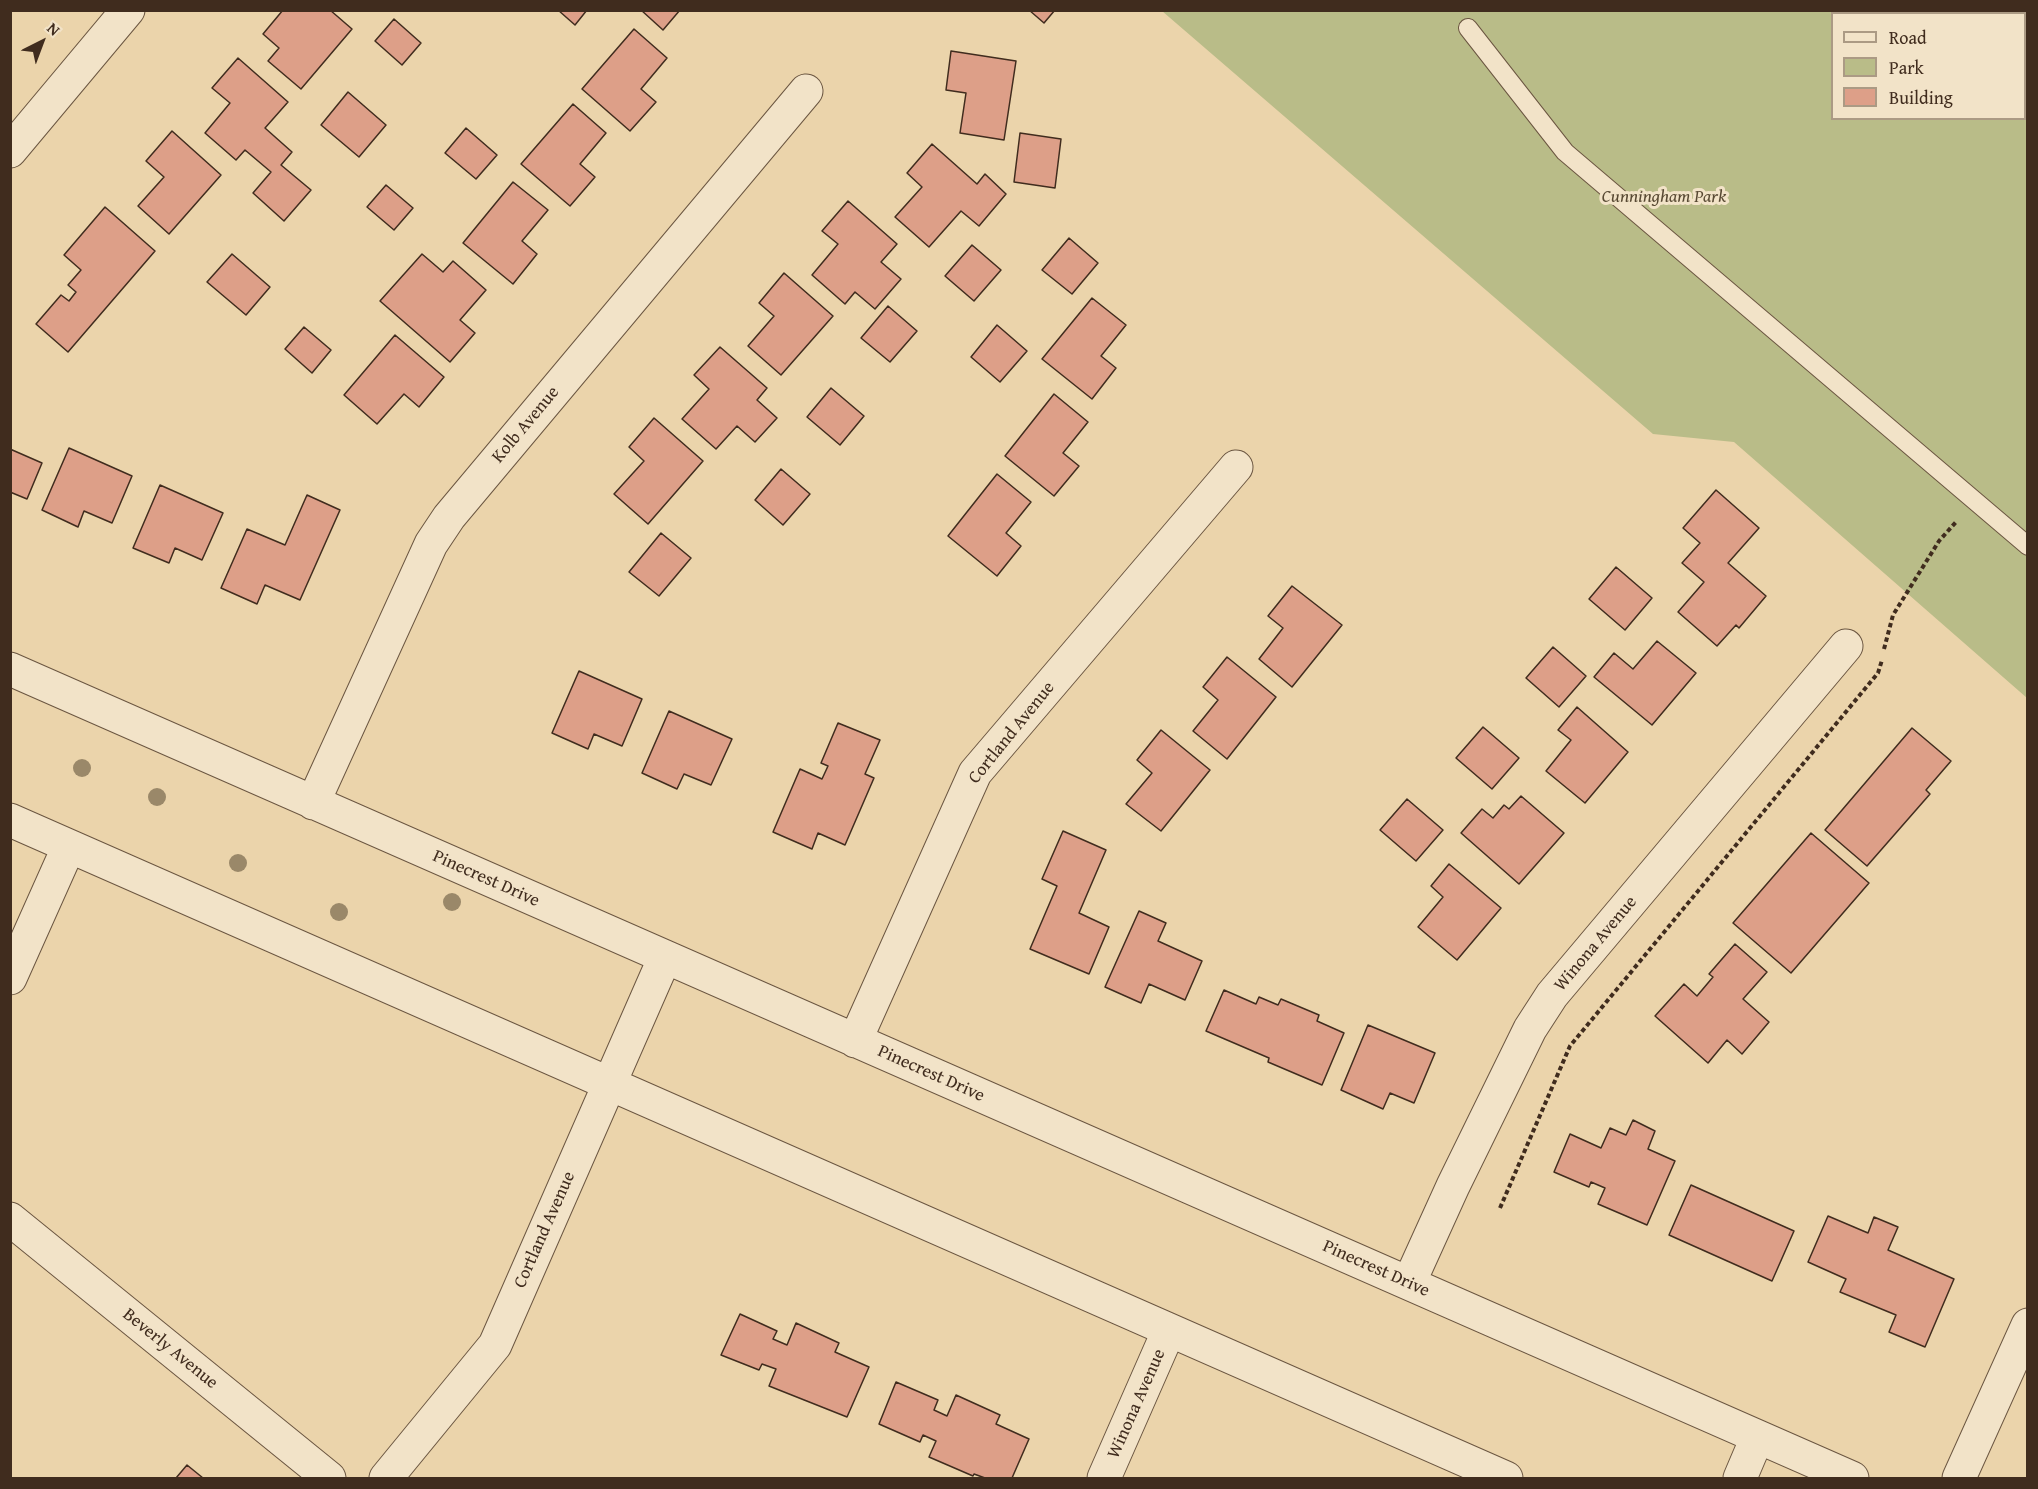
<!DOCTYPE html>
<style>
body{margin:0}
#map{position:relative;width:2038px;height:1489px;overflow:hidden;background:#ebd4ab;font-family:"Gentium Book Plus",serif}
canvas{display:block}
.frame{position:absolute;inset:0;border:12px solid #402c1e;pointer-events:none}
.legend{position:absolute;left:1831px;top:12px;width:195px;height:108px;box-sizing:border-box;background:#f2e3c8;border:2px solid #ab9a84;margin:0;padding:8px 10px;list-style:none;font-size:18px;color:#402c1e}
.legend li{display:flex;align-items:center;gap:12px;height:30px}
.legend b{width:30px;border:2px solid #ab9a84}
.north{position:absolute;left:12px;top:12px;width:60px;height:60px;-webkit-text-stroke:4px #f2e3c8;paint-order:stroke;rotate:42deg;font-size:16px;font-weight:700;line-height:24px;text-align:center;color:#402c1e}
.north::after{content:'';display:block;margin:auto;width:21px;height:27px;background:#402c1e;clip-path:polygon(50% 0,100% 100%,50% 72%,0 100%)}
</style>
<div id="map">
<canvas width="2038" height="1489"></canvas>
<div class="frame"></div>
<ul class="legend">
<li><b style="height:8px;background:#f2e3c8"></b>Road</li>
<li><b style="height:16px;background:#b9bc88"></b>Park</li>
<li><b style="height:16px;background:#dd9f88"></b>Building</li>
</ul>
<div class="north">N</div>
</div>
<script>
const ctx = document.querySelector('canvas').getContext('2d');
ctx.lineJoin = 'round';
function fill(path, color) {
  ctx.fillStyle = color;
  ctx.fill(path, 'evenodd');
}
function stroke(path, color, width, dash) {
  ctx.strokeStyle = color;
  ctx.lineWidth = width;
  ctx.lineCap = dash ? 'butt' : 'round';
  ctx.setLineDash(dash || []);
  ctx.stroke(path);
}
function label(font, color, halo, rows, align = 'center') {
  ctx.font = font + ' "Gentium Book Plus",serif';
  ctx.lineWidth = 6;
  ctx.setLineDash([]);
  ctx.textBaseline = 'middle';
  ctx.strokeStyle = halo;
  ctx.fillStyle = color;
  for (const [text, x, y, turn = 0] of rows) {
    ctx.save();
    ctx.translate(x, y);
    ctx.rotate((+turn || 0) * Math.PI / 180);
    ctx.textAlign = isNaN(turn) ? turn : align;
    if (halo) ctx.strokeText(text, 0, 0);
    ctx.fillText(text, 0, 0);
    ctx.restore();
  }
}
const green = new Path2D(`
 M1162 11H2027V698L1734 442 1653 434ZM1832 14H2024V118H1832Z`);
const building = new Path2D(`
 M283 10H330L352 29 301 89 268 61 279 48 263 34Z
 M558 10H587L575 25Z
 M641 10H680L663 30Z
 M1029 10H1055L1044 23Z
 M394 19 421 43 402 65 375 41Z
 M634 29 667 58 641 89 656 102 630 131 582 89Z
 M951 51 1016 61 1004 140 960 133 966 93 946 90Z
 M238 58 288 102 265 128 292 152 281 165 311 190 284 221 253 193 271 172 245 150 236 160 205 133 230 103 212 88Z
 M348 92 386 125 359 157 321 125Z
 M573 104 606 133 580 164 595 177 570 206 521 164Z
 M466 128 497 155 476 179 445 153Z
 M172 131 221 175 169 234 138 206 164 177 146 161Z
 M1020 133 1061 139 1055 188 1014 182Z
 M932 144 977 184 985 174 1006 194 979 226 961 211 929 247 895 217 922 187 907 173Z
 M513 182 548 210 522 241 537 254 513 284 463 243Z
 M386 185 413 208 394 230 367 207Z
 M848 201 897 244 881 262 901 279 875 309 855 292 845 304 812 275 838 244 822 231Z
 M105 207 155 251 68 352 36 324 61 295 69 301 76 292 68 285 81 270 64 255Z
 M1069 238 1098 263 1072 294 1042 270Z
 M972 245 1001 270 974 301 945 276Z
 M232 254 270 287 246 315 207 282Z
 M422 254 443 272 453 261 486 290 460 320 475 333 450 362 380 301Z
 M784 273 833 316 781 375 748 346 774 316 759 303Z
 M1092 298 1126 325 1101 356 1116 368 1092 399 1042 359Z
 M888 306 917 331 890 362 861 338Z
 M997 325 1027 351 1000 382 971 357Z
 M304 327 331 350 312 373 285 349Z
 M395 335 444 377 419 407 404 394 377 424 344 395Z
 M720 347 767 388 757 400 777 418 755 442 737 426 716 449 682 419 709 389 694 375Z
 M831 388 864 416 840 445 807 417Z
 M1054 394 1088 422 1063 453 1079 466 1054 496 1005 456Z
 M654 418 703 461 648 524 614 494 644 461 629 447Z
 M69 448 132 476 112 523 84 511 78 527 42 510Z
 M10 449 42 463 27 499 10 492Z
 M781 469 810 494 783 525 755 500Z
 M997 474 1031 502 1006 533 1021 546 997 576 948 536Z
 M160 485 223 513 202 560 175 548 169 563 133 548Z
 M1716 490 1759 528 1728 563 1766 596 1739 628 1736 625 1717 646 1678 612 1704 582 1682 563 1700 543 1683 528Z
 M307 495 340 510 300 600 265 585 257 604 221 588 247 529 285 545Z
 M661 533 691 558 659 596 629 572Z
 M1616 567 1652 598 1625 630 1589 599Z
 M1292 586 1342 625 1292 687 1259 659 1283 628 1268 616Z
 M1657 641 1696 673 1652 725 1594 677 1614 653 1633 669Z
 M1553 647 1586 676 1559 707 1526 678Z
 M1227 657 1276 697 1227 759 1193 731 1218 700 1203 687Z
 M579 671 642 699 622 746 594 734 588 749 552 733Z
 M1577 707 1628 752 1585 803 1546 771 1571 740 1558 730Z
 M669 711 732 739 711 785 684 774 677 789 642 773Z
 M838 723 880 740 865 774 874 778 845 845 818 833 812 849 773 832 800 769 822 779 828 766 821 763Z
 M1483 727 1519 758 1492 789 1456 758Z
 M1912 728 1951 761 1926 790 1930 794 1867 866 1825 830Z
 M1161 730 1210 770 1161 831 1126 804 1152 773 1137 760Z
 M1521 796 1564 833 1519 884 1461 833 1482 809 1493 818 1504 805 1509 809Z
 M1407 799 1443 830 1416 861 1380 830Z
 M1063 831 1106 850 1079 913 1109 927 1089 974 1030 949 1057 886 1042 879Z
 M1811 833 1869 883 1791 973 1733 923Z
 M1449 864 1501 908 1457 960 1418 927 1443 897 1431 886Z
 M1139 911 1166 923 1158 941 1202 961 1185 1000 1149 984 1141 1003 1105 987Z
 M1735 944 1767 972 1743 999 1769 1022 1742 1054 1727 1040 1708 1063 1655 1016 1684 984 1697 996 1713 977 1709 974Z
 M1224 990 1256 1004 1259 997 1278 1005 1281 999 1319 1015 1317 1021 1344 1033 1322 1085 1268 1062 1269 1058 1206 1031Z
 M1368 1025 1435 1053 1414 1103 1390 1093 1383 1109 1341 1090Z
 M1633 1120 1655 1131 1648 1149 1675 1161 1647 1225 1598 1204 1605 1188 1591 1182 1589 1187 1554 1172 1570 1134 1601 1148 1610 1128 1626 1135Z
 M1691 1185 1794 1231 1772 1281 1669 1235Z
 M1828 1216 1868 1233 1874 1217 1898 1227 1888 1250 1954 1279 1925 1347 1889 1332 1896 1315 1840 1292 1846 1279 1808 1262Z
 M740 1314 777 1331 773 1339 787 1345 796 1323 839 1343 835 1352 869 1367 847 1417 769 1386 776 1369 762 1364 759 1370 721 1355Z
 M896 1382 938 1400 934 1410 947 1416 956 1395 1000 1415 996 1424 1029 1439 1012 1478H985L974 1474 973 1476 929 1457 936 1441 923 1435 920 1442 879 1424Z
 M187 1465 203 1478H176Z`);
const path = new Path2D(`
 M1884 649 1893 615 1939 541 1956 522
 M1500 1208 1570 1046 1878 673 1882 660`);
const lane = new Path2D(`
 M1468 28 1565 152 2028 546`);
const street = new Path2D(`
 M10 151 128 10
 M10 669 1852 1478
 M313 803 431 544 449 517 806 91
 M10 820 1506 1478
 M10 978 69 846
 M855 1041 975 773 1236 467
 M10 1219 329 1478
 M1409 1283 1453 1186 1530 1029 1552 995 1846 646
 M386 1478 495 1345 665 957
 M1104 1478 1169 1330
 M1740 1478 1757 1438
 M1959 1478 2028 1325`);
const trees = [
 [82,768],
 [157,797],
 [238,863],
 [452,902],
 [339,912]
];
const parkNames = [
 ["Cunningham Park",1664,197]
];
const streetNames = [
 ["Kolb Avenue",526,425,-50],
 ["Cortland Avenue",1012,733,-51],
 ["Pinecrest Drive",486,879,24],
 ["Winona Avenue",1596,944,-50],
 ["Pinecrest Drive",931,1074,24],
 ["Cortland Avenue",545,1230,-66],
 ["Pinecrest Drive",1376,1269,24],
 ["Beverly Avenue",170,1349,39],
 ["Winona Avenue",1137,1404,-66]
];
fill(green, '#b9bc88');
fill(building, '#dd9f88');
stroke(building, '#402c1e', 1.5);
stroke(lane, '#6b5641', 20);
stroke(street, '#6b5641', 35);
stroke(path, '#402c1e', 4, [4.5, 3]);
stroke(lane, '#f2e3c8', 18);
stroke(street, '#f2e3c8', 33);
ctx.fillStyle = '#9a8869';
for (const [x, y] of trees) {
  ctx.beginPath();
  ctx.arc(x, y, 9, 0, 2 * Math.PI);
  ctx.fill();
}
label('italic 18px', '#584933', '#f2e3c8', parkNames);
label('18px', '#402c1e', '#f2e3c8', streetNames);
</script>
